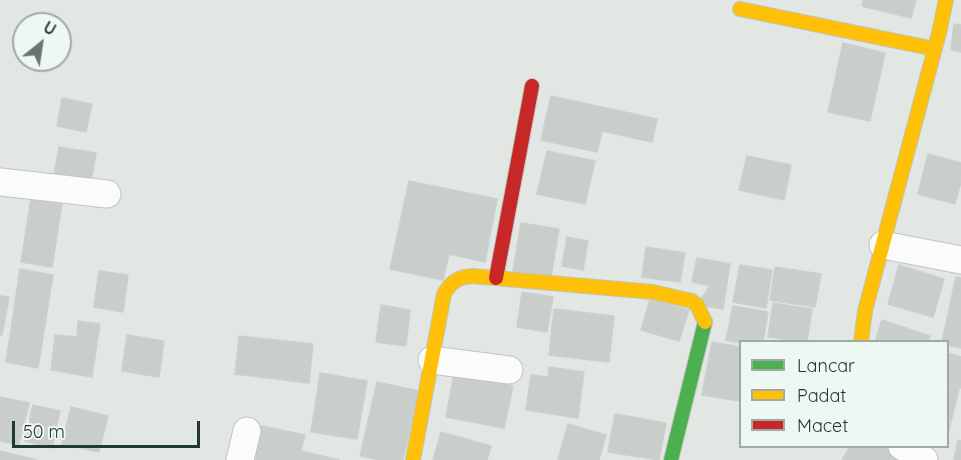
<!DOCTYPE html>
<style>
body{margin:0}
#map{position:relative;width:961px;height:460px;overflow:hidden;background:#e2e7e4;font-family:Quicksand,sans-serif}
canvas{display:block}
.legend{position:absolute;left:739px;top:340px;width:210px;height:108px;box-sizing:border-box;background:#eff7f2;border:2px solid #9caba4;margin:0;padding:8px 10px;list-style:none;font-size:18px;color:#203a30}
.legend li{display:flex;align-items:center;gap:12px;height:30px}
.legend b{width:30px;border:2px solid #9caba4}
.north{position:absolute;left:12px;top:12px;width:60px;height:60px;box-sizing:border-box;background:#eff7f2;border:2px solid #9caba4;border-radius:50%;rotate:30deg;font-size:16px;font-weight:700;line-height:24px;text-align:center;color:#203a30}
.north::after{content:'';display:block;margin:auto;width:21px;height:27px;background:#64776f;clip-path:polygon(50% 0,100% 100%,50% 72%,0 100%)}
.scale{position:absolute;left:12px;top:421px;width:188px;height:27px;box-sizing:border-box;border:3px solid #203a30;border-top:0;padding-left:8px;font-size:18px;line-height:21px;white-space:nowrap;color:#203a30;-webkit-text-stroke:4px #eff7f2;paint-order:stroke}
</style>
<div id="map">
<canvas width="961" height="460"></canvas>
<ul class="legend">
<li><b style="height:8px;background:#4caf50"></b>Lancar</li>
<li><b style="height:8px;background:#ffc107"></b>Padat</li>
<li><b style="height:8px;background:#c62828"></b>Macet</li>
</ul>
<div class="north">U</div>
<div class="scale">50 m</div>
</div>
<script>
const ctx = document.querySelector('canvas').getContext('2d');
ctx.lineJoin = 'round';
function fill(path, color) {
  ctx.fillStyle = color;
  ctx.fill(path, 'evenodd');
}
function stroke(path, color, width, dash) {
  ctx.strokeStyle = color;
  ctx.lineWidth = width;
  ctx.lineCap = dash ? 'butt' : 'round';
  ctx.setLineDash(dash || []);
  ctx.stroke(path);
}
const building = new Path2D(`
 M863 0H916L911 18 862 6Z
 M954 24 961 25V52L951 50Z
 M843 43 885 53 870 121 828 112Z
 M551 96 657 119 652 142 602 131 597 152 541 140Z
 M62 98 92 104 86 132 57 126Z
 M59 147 96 153 91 182 54 176Z
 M547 151 595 161 585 204 537 194Z
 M928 154 961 163V182L955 204 918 194Z
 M747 156 791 165 784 200 739 190Z
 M409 181 497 199 485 262 449 254 443 280 390 269Z
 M31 199 62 204 52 267 21 262Z
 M521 223 559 229 551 277 513 271Z
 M567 237 588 241 583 270 562 266Z
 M646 247 685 253 680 282 642 277Z
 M697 258 730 264 723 309 697 305 710 286 692 282Z
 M740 265 772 270 766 308 733 302Z
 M899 265 944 279 933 317 888 304Z
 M775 267 821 274 815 307 770 300Z
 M20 269 53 275 38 368 6 362Z
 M99 271 128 275 123 312 94 307Z
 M956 277 961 278V348L948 345V342H942Z
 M522 292 553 297 547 332 517 327Z
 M0 296 9 297 2 335H0Z
 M650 299 689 310 679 341 641 330Z
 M773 303 812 309 807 342 768 337Z
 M381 305 410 310 406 346 376 342Z
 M733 306 768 312 763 342 740 343 726 340Z
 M554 309 614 316 609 362 549 355Z
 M882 320 930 336 928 342H875Z
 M78 321 100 324 92 377 51 370 55 335 77 337Z
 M127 335 164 341 159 377 122 371Z
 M239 336 313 344 309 383 235 374Z
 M712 342 740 347V401L702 395Z
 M948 353 961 357V388L948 384Z
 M549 367 584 372 578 418 526 410 531 375 548 377Z
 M320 373 367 381 357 439 311 432Z
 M454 374 513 386 504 428 446 417Z
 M377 382 419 391 403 460H380L360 456Z
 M948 386 959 389 948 433Z
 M0 397 29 403 19 445 0 441Z
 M33 405 60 411 52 448 25 441Z
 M71 407 108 416 99 452 62 444Z
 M615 414 666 423 659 460 608 452Z
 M568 424 606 435 599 460H558Z
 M257 425 305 435 301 451 339 460H251Z
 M441 432 491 446 487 460H433Z
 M958 440 961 441V460H954Z
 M850 446H885L909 460H842Z
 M0 451 37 460H0Z`);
const street = new Path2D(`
 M0 182 107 194
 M883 245 961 260
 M432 360 509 370
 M902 446 924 460
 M240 460 247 431`);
const fast = new Path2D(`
 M671 460 705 322`);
const slow = new Path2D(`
 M740 9 935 49
 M861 342 865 311 939 33 946 0
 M413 460 444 294C451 282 458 277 472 276L653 292 692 301 697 305 705 322`);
const jam = new Path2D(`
 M496 278 532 86`);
fill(building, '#c9cecb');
stroke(building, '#cad0cd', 1.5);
stroke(street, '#bfc4c1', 29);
stroke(fast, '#bec5c1', 16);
stroke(slow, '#bec5c1', 16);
stroke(jam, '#bec5c1', 16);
stroke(street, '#fbfbfb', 27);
stroke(fast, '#4caf50', 14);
stroke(slow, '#ffc107', 14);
stroke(jam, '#c62828', 14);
</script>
